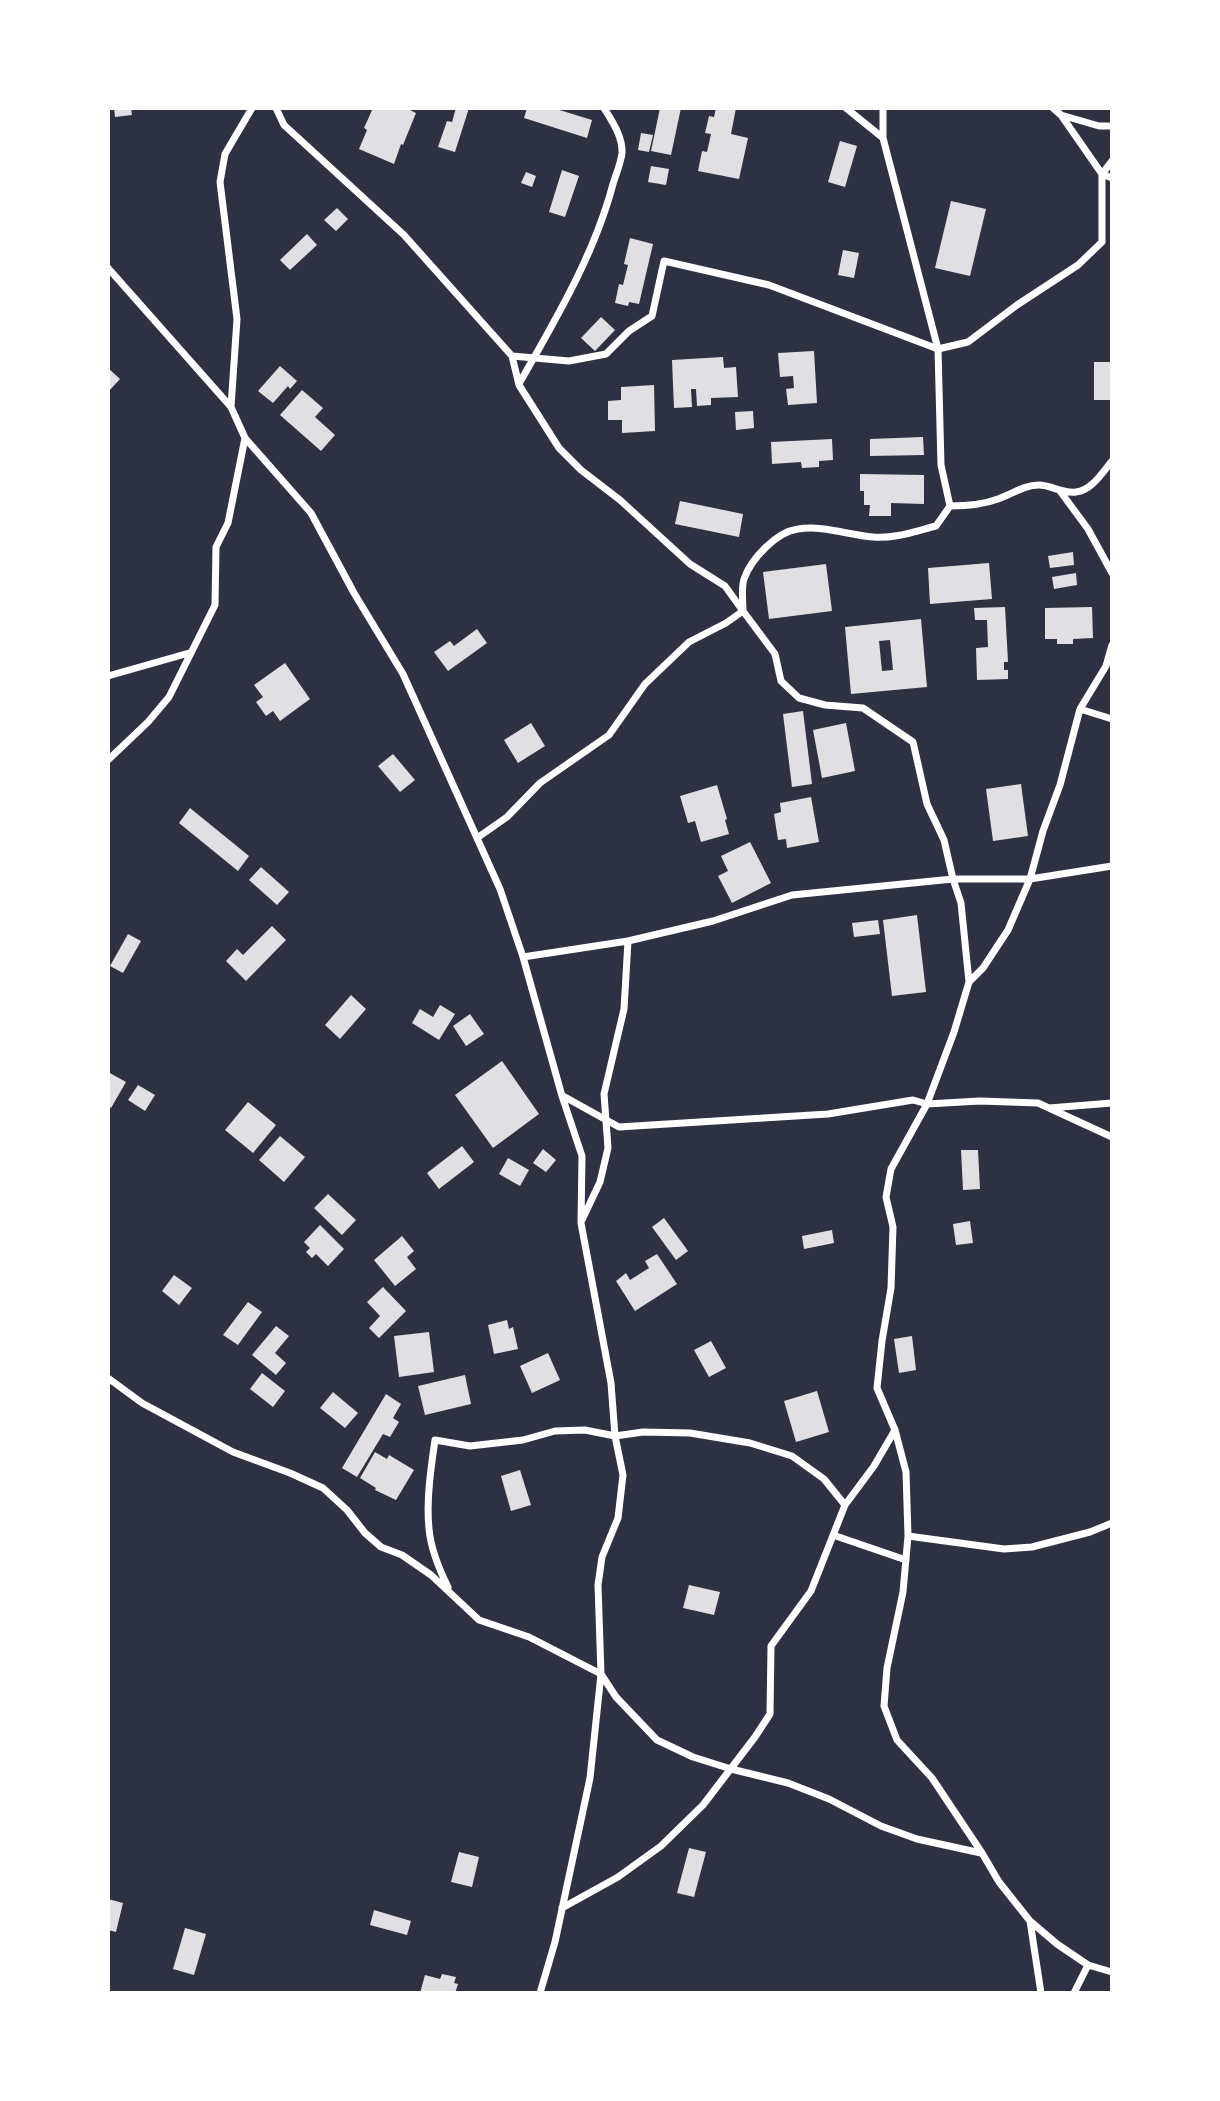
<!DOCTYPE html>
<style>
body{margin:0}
#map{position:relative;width:1220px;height:2101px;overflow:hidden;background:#2d3142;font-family:Signika,sans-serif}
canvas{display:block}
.frame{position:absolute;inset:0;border:110px solid #fff;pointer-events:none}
</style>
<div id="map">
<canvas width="1220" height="2101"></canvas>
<div class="frame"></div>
</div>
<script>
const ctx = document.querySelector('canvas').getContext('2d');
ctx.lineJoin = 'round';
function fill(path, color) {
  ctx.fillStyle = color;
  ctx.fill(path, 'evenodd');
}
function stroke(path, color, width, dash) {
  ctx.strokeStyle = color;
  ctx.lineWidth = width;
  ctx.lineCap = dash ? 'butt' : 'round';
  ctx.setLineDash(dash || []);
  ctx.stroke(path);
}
const building = new Path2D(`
 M114 108H131L132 115 115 117Z
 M373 108H406L416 113 403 145 401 144 394 164 359 149 367 130 364 128Z
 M456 108H469L455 152 438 147 447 121 452 122Z
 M527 108H553L592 120 587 138 524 118Z
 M660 108H681L671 155 651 151Z
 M716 108H736L731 134 748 138 739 179 698 171 702 151 707 152 711 134 705 133 709 116 714 117Z
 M641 133 653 135 649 152 638 150Z
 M840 141 857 146 845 187 828 182Z
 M651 166 669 169 666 185 648 182Z
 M562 170 579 176 565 217 549 212Z
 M526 172 536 176 532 187 521 183Z
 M951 201 986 209 970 276 935 268Z
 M337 208 348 219 336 231 324 220Z
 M307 234 317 245 290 270 280 260Z
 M630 238 653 244 639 304 629 302 628 306 615 303 619 284 623 285 628 265 624 264Z
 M843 250 859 253 854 278 838 275Z
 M601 317 615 330 595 351 581 338Z
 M814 351 817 403 788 405 786 389 794 388 793 376 780 377 778 353Z
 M723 357 724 368 736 367 738 397 711 398V405L697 406 696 389H691L692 407 674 408 672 360Z
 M1094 362H1112V400H1094Z
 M280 366 297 381 290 389 288 386 273 403 258 391Z
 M108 368 120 379 108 392Z
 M654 385 655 431 622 433V420H608V401L621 400V387Z
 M302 390 323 408 315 417 335 435 321 451 280 415Z
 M753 411 754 428 736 430 735 412Z
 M923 437 924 455 870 456V439Z
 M832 439 833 460 819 461V467L802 468 801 462 772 464 771 442Z
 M860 474 924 475V504L891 503V516H869L870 505H864V491H860Z
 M680 501 743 514 739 537 675 524Z
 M1073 552 1074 565 1050 568 1048 556Z
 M989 563 992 599 930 604 928 568Z
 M826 564 832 611 769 619 763 572Z
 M1076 573 1077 585 1054 589 1052 577Z
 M1005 607 1008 662H1004V670H1008V679L977 680 976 648 988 647 987 620H975L974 608Z
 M1092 607 1093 638 1073 639V644H1057V639H1045V608Z
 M921 619 927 687 851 694 845 627ZM890 640 893 670 882 671 879 641Z
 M477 629 487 643 448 671 434 652 450 641 454 646Z
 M285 663 310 699 280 721 273 711 266 716 256 702 263 697 254 685Z
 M803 711 812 784 792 787 783 714Z
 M531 723 545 746 518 763 504 740Z
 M846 723 855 771 822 778 813 730Z
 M393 754 415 780 400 792 378 766Z
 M1021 784 1028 836 993 841 986 789Z
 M717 785 727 819 725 820 729 834 701 842 695 821 688 823 680 796Z
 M811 797 819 842 787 848 786 839 778 840 774 814 781 812 780 803Z
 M190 808 249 856 238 871 179 823Z
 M750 842 771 883 732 903 718 876 728 871 721 856Z
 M261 867 289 892 277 905 249 880Z
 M917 915 926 992 892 996 883 920Z
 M878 920 880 934 854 937 852 923Z
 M272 926 286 940 246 981 226 961 237 949 243 955Z
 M128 934 141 941 123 973 110 966Z
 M351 995 366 1009 340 1039 325 1025Z
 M440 1005 455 1014 439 1040 412 1023 420 1009 433 1017Z
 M470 1014 484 1034 466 1046 453 1026Z
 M502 1061 539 1114 493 1148 455 1095Z
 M108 1072 126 1082 111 1108 108 1106Z
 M138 1085 155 1095 145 1111 128 1100Z
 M248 1102 276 1125 253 1153 225 1130Z
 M280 1136 305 1157 284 1182 259 1160Z
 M462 1146 474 1162 439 1189 427 1173Z
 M543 1149 556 1160 546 1172 533 1163Z
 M961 1150H978L980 1189 963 1190Z
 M508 1158 529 1170 520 1186 499 1174Z
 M328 1194 356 1220 342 1235 314 1208Z
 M664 1218 688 1251 676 1260 652 1227Z
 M970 1221 973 1243 956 1245 953 1224Z
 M320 1225 344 1249 328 1266 316 1254 312 1258 306 1252 310 1248 304 1242Z
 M832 1230 834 1243 804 1249 802 1236Z
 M402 1236 414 1251 407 1257 416 1269 395 1286 374 1260Z
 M657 1254 677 1284 635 1311 616 1281 626 1273 630 1280 649 1268 645 1261Z
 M174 1275 192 1288 179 1305 162 1291Z
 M383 1287 406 1311 379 1338 369 1328 380 1316 367 1302Z
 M248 1302 262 1312 238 1345 223 1335Z
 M507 1320 509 1329 513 1327 518 1349 494 1354 488 1325Z
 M276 1326 289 1336 275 1353 286 1363 276 1375 252 1355Z
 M429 1332 434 1372 399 1377 394 1336Z
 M912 1336 916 1370 899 1373 894 1339Z
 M711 1341 726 1368 709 1377 694 1350Z
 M548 1353 560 1380 532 1393 520 1366Z
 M262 1373 285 1391 273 1407 250 1389Z
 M465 1375 471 1404 425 1415 418 1386Z
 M817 1391 829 1432 796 1442 784 1401Z
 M333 1392 358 1413 345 1428 320 1408Z
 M386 1394 401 1404 393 1418 399 1422 390 1437 383 1434 357 1477 342 1468Z
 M375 1452 387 1459 389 1455 414 1470 396 1500 375 1490 376 1488 360 1478Z
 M520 1470 531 1505 511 1511 501 1476Z
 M689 1585 720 1592 714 1615 683 1608Z
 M689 1848 706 1852 694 1897 677 1893Z
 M459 1852 479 1857 472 1887 451 1882Z
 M108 1899 123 1903 116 1932 108 1930Z
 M374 1910 411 1921 407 1935 370 1925Z
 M185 1928 206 1934 194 1975 173 1969Z
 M442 1974 456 1977 454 1983 458 1984 455 1993H420L425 1975 440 1979Z`);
const minor = new Path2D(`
 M276 108 284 125 404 235 512 356 519 385 559 448 581 470 620 500 690 564 725 586 743 611C743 601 741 588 744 579 751 559 776 532 798 529 823 525 848 535 873 537 894 539 916 531 936 526L950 506 941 465 938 349 883 138V108
 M846 108 883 138
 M1053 108 1061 115 1102 174 1112 178
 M1061 115 1099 126H1112
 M108 268 231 407 245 438 311 513 354 593 403 674 500 889 523 957 562 1096 582 1156 581 1223 611 1383 615 1436 623 1475 618 1518 602 1557 598 1585 601 1674 590 1778 555 1942 540 1993
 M512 356 569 361 606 354 629 331 652 316 664 261 769 285 938 349 968 342 1017 305 1078 265 1102 242V174L1112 161
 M519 384C555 320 594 256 613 184 616 174 621 163 622 153 623 137 612 121 604 108
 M231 407 237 319 220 182 225 154 252 108
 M1060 491 1088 529 1112 573
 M950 506C967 506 982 505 998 499 1012 494 1024 485 1039 485 1051 485 1063 494 1076 492 1092 490 1102 473 1112 461
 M108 676 189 653
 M1080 709 1112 719
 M108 760 148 722 169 697 215 605 216 547 228 523 245 438
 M477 838 507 817 540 783 609 735 645 684 689 642 726 623 743 611 775 654 781 681 799 698 825 705 863 708 913 742 927 804 944 840 953 879 961 903 969 982 954 1032 927 1104 891 1169 886 1197 893 1227 891 1288 882 1341 877 1388 895 1430 906 1472 908 1536 903 1592 887 1668 884 1706 897 1740 932 1778 982 1853 999 1882 1030 1921 1057 1944 1088 1965 1112 1972
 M523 957 628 941 713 921 792 895 953 879H1030L1112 866
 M969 982 983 968 1008 930 1030 879 1043 831 1060 785 1080 709 1106 666 1112 645
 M563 1096 619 1127 828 1114 913 1100 927 1104 980 1101 1038 1103 1112 1137
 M1049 1108 1112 1103
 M582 1220 600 1182 608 1148 604 1094 624 1009 628 941
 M108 1378 142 1403 233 1452 290 1473 323 1488 347 1510 365 1533 381 1547 402 1555 431 1575 479 1620 529 1637 601 1674 616 1697 657 1740 693 1757 731 1769 788 1783 829 1799 881 1826 917 1839 981 1853
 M833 1535 906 1560
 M908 1536 1004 1549 1032 1547 1090 1532 1112 1523
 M448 1587C439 1569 431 1550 429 1529 426 1501 431 1467 435 1440L470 1446 523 1440 555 1431 585 1430 615 1436 643 1432 690 1433 750 1443 792 1456 824 1479 845 1505
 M562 1908 618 1877 661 1846 703 1805 755 1737 770 1714 771 1646 811 1591 845 1505 874 1466 895 1430
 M1030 1921 1041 1993
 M1074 1993 1088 1965`);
fill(building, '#e0e0e3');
stroke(minor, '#fff', 7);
</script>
